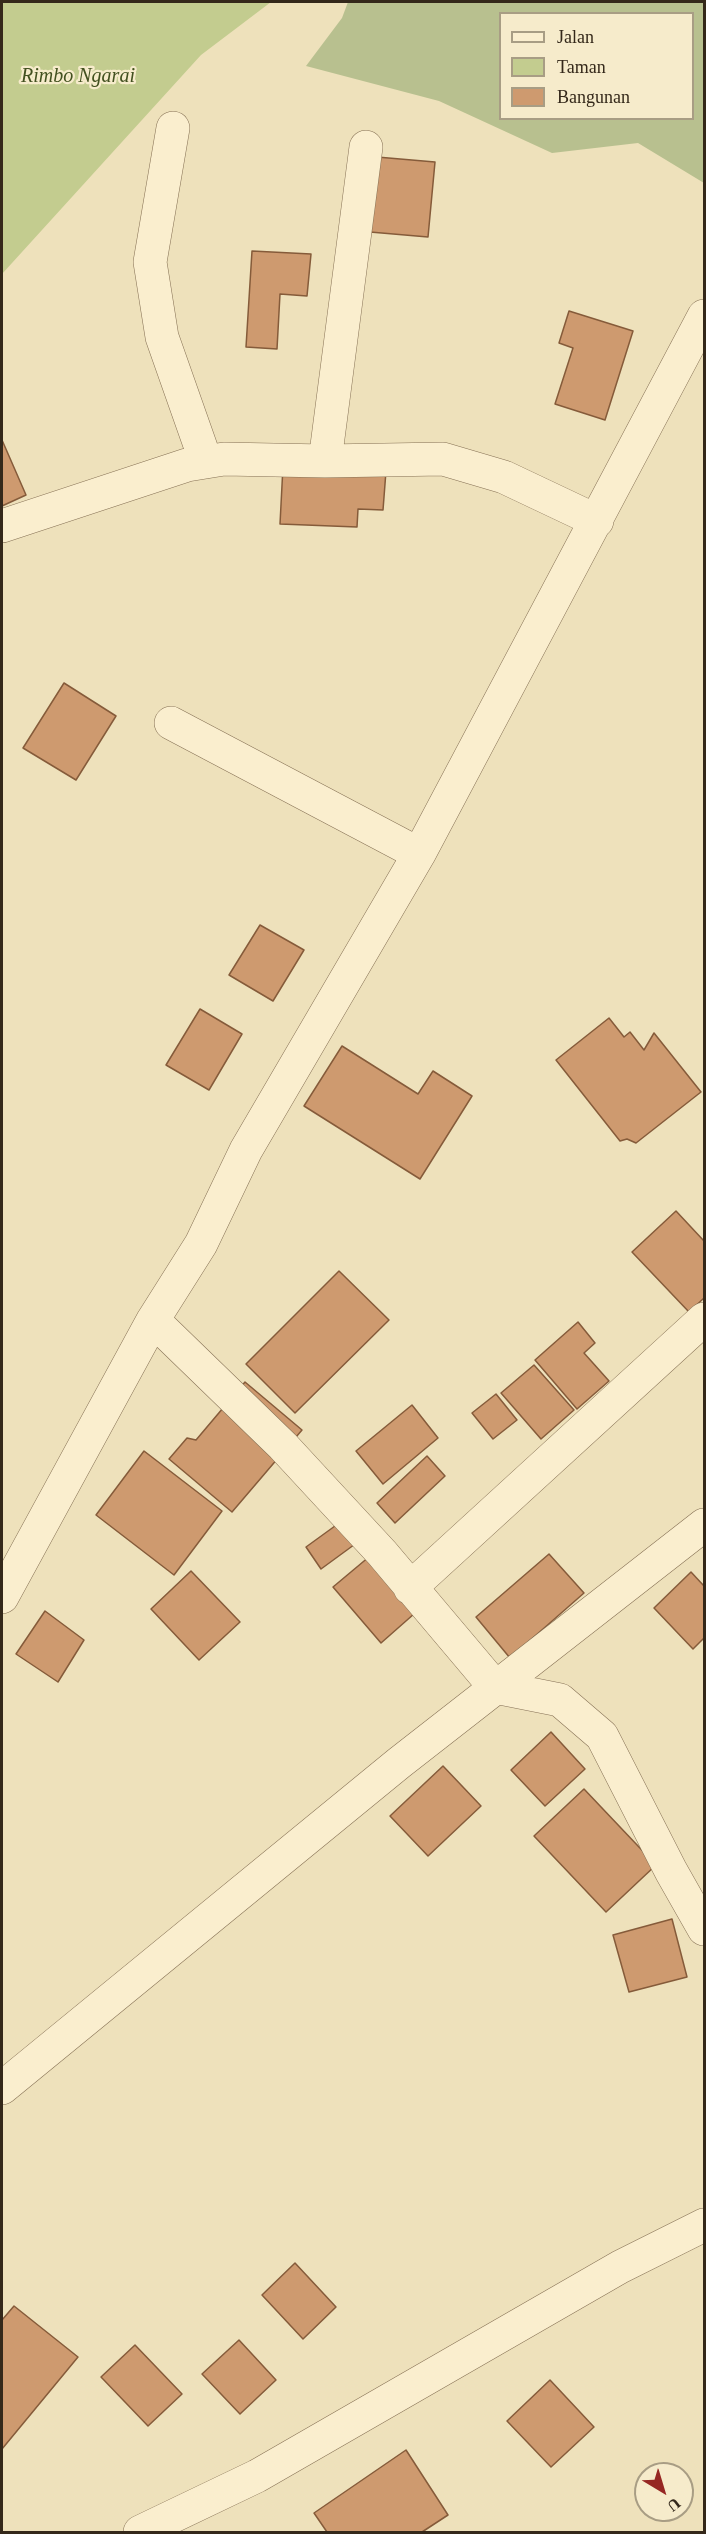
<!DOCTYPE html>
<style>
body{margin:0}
#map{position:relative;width:706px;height:2534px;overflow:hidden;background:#eee1bb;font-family:Georgia,serif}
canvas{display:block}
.frame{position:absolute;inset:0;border:3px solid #34281a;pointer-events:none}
.legend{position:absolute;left:499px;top:12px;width:195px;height:108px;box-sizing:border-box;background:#f6ebcb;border:2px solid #a89d84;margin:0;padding:8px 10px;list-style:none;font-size:18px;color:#34281a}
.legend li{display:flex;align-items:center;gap:12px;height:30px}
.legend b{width:30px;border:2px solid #a89d84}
.north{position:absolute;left:634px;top:2462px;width:60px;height:60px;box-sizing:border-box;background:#f6ebcb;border:2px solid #a89d84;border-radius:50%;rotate:142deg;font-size:16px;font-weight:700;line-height:24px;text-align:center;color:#34281a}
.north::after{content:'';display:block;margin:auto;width:21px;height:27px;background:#962723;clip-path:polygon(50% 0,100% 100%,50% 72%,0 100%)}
</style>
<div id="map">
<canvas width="706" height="2534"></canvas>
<div class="frame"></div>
<ul class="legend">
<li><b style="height:8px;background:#faeece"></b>Jalan</li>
<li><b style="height:16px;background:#c3cc8f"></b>Taman</li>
<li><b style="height:16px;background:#ce9a6f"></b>Bangunan</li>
</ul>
<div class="north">U</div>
</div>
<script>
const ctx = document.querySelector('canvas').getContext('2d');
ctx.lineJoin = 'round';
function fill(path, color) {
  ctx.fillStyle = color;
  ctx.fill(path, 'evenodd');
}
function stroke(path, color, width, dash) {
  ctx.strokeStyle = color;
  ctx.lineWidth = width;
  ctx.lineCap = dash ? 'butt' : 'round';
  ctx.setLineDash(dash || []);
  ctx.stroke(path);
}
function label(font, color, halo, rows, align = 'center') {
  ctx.font = font + ' Georgia,serif';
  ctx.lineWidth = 4.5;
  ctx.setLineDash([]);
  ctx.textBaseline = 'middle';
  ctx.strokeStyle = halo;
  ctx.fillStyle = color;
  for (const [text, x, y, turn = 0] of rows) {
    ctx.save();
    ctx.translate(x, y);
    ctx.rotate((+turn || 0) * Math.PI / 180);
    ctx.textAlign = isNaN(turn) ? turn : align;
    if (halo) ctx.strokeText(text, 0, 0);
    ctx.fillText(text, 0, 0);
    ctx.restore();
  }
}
const green = new Path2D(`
 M2 2H271L201 55 2 274Z`);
const cemetery = new Path2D(`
 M348 2H704V183L638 143 552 153 439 101 306 66 342 18ZM500 14H692V118H500Z`);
const building = new Path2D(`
 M377 157 435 162 428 237 370 232Z
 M252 251 311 254 307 296 280 294 277 349 246 347Z
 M569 311 633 331 605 420 555 404 573 348 559 343Z
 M2 440 26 495 2 506Z
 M283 466 386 471 383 510 358 509 357 527 280 524Z
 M64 683 116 716 76 780 23 748Z
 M260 925 304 950 273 1001 229 975Z
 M200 1009 242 1034 209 1090 166 1065Z
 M609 1018 624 1037 630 1032 644 1050 654 1033 701 1092 636 1143 627 1139 620 1141 556 1060Z
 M342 1046 418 1094 433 1071 472 1096 420 1179 304 1106Z
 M676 1211 704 1241V1298L689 1312 632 1252Z
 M339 1271 389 1320 295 1413 246 1364Z
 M578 1322 595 1343 584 1353 609 1381 577 1409 535 1360Z
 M534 1365 574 1410 541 1439 501 1393Z
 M245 1382 302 1430 232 1512 169 1459 187 1438 196 1440Z
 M496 1394 517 1420 493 1439 472 1413Z
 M412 1405 438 1438 383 1484 356 1451Z
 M144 1451 222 1511 174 1575 96 1515Z
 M427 1456 445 1476 395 1523 377 1503Z
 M346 1518 362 1539 321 1569 306 1547Z
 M376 1551 423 1606 381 1643 333 1587Z
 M549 1554 584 1593 510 1658 476 1617Z
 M191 1571 240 1622 199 1660 151 1609Z
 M691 1572 704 1586V1638L693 1649 654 1608Z
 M45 1611 84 1640 58 1682 16 1654Z
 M551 1732 585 1769 545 1806 511 1770Z
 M443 1766 481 1806 428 1856 390 1816Z
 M584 1789 656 1865 606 1912 534 1836Z
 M672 1919 687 1977 629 1992 613 1935Z
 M295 2263 336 2307 303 2339 262 2295Z
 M14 2306 78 2357 2 2449V2320Z
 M239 2340 276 2380 240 2414 202 2374Z
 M135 2345 182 2394 148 2426 101 2377Z
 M550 2380 594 2427 551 2467 507 2421Z
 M406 2450 448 2515 422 2532H327L314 2513Z`);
const minor = new Path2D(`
 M173 128 150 262 162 337 206 462
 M325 461 366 147
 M2 526 187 465 224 459 325 461 443 459 504 477 597 521
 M171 723 419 854
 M153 1320 283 1446 382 1553 495 1687 560 1700 602 1736 671 1871 704 1929
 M410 1588 704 1319
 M2 1597 153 1320 201 1244 246 1150 419 854 704 316
 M2 2088 399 1763 704 1525
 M140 2532 257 2476 620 2267 704 2225`);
const parkNames = [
 ["Rimbo Ngarai",78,77]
];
fill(green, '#c3cc8f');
fill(cemetery, '#b8c08f');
fill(building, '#ce9a6f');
stroke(building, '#855b3a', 1.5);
stroke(minor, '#867155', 34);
stroke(minor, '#faeece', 33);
label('italic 20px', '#435120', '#f6ebcb', parkNames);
</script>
